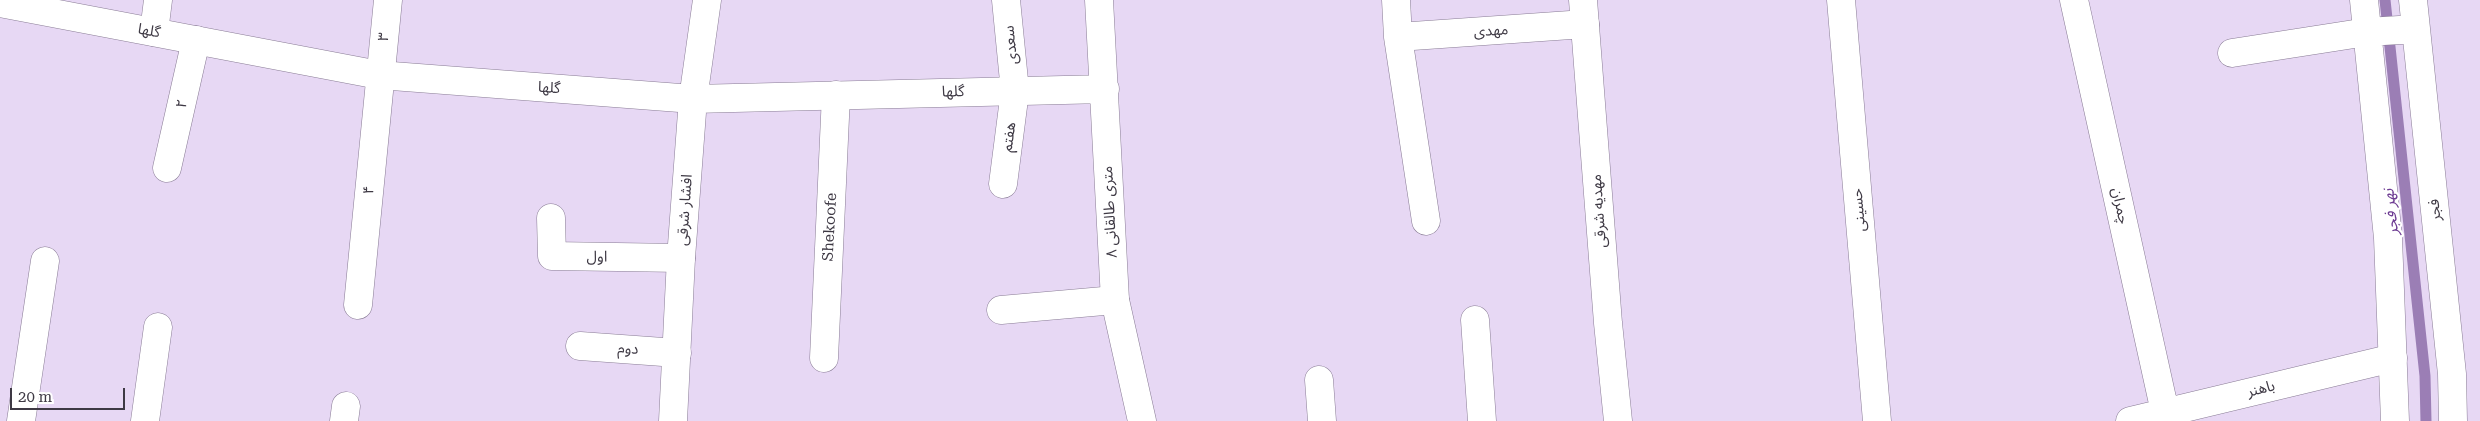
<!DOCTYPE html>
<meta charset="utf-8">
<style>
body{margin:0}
#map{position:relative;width:2480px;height:421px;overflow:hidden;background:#e7d8f4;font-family:"Roboto Serif",serif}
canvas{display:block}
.scale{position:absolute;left:10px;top:388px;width:115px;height:22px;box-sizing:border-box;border:2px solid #3e3944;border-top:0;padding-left:6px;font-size:15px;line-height:18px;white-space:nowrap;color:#3e3944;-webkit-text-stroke:4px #fff;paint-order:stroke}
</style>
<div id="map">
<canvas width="2480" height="421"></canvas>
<div class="scale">20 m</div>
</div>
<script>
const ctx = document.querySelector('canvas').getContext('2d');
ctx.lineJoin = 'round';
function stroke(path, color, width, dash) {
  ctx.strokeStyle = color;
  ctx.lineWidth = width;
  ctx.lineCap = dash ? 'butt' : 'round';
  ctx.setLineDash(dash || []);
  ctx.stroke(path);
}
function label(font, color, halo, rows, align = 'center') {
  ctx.font = font + ' "Roboto Serif","Noto Sans Arabic",serif';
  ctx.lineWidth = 4.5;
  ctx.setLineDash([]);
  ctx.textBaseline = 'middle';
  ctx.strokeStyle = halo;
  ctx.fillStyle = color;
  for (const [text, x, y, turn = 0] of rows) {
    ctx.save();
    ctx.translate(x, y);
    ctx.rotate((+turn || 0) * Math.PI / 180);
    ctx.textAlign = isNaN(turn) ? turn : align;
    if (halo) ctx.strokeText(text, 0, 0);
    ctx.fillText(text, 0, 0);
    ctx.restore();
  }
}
const stream = new Path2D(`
 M2385 0 2425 376 2426 421`);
const street = new Path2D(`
 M1396 0 1398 37 1426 221
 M1841 0 1877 421
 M2074 0 2165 412
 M154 32 158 0
 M1398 37 1585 24
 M2232 53 2367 32
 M167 168 196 40
 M1003 184 1015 91 1006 0
 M551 218 552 256 681 258
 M358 305 388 0
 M1001 310 1115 300
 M1475 320 1482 421
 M580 346 677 353
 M824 358 836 95
 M1319 380 1322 421
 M21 421 45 261
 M145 421 158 327
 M344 421 346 406
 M2130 421 2393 358`);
const secondary = new Path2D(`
 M1099 0 1115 300 1142 421
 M1583 0 1608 323 1618 421
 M2364 0 2388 238 2395 421
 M2413 0 2452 374 2453 421
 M0 3 379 75 693 99 1105 89
 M2367 32 2416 29
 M673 421 681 258 693 99 707 0`);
const streetNames = [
 ["گلها",149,31,11],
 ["مهدی",1491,31,-4],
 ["۳",384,37,-83],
 ["سعدی",1011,45,-96],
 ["گلها",549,88,4],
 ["گلها",953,92,-1],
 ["۲",182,104,-78],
 ["هفتم",1009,137,-82],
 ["۴",369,190,-85],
 ["چمران",2120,206,78],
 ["افشار شرقی",685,210,-86],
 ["حسینی",1859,210,-95],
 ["فجر",2435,210,-96],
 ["مهدیه شرقی",1599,211,-94],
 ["۸ متری طالقانی",1110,212,-93],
 ["Shekoofe",830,227,-87],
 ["اول",597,257,1],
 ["دوم",628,349,4],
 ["باهنر",2261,389,-14]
];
const waterNames = [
 ["نهر فجر",2391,212,-96]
];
stroke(stream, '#9b7eb5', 11);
stroke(street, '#897c95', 29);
stroke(secondary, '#897c95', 29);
stroke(street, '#fff', 28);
stroke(secondary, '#fff', 28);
label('15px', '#3e3944', '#fff', streetNames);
label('italic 16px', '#6e3c93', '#fff', waterNames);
</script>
